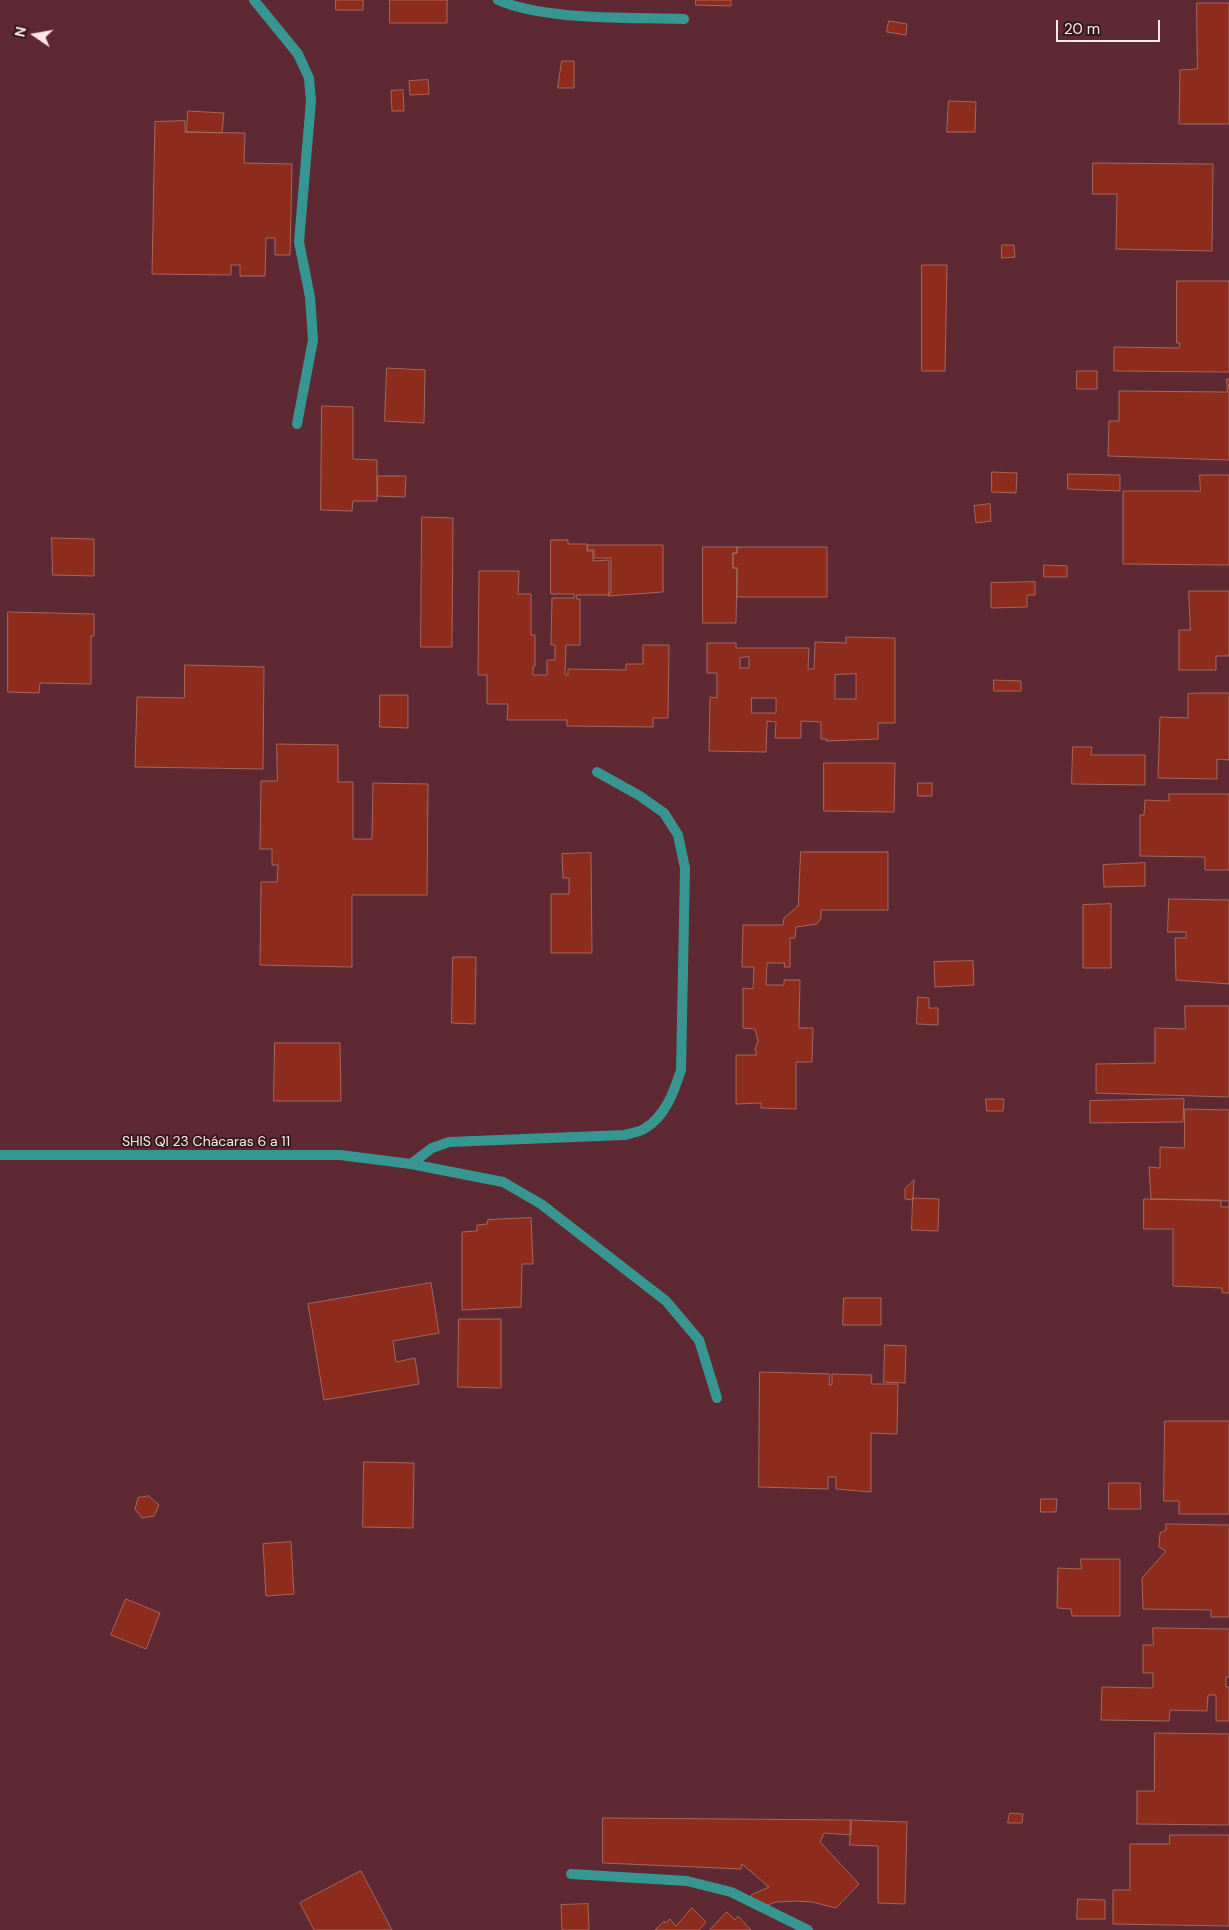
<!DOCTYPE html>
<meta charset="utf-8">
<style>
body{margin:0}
#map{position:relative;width:1229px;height:1930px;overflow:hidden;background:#5e2932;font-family:"DM Sans",sans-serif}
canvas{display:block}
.north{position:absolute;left:10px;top:10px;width:50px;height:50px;-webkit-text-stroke:4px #341b1e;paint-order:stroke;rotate:282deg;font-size:14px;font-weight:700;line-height:20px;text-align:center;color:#fee8ea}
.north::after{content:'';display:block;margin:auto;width:18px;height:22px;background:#fee8ea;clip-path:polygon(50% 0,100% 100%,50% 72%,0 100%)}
.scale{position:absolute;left:1056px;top:20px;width:104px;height:22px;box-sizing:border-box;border:2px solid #fee8ea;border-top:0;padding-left:6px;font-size:15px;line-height:18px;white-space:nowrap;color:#fee8ea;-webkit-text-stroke:4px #341b1e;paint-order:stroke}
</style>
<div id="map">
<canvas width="1229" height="1930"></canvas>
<div class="north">N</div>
<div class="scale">20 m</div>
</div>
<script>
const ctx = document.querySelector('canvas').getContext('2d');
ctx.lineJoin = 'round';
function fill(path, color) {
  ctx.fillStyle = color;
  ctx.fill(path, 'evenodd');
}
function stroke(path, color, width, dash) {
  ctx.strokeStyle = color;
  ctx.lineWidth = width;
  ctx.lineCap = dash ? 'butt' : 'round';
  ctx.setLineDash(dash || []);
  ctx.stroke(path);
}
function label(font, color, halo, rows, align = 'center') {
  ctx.font = font + ' "DM Sans",sans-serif';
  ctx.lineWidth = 4;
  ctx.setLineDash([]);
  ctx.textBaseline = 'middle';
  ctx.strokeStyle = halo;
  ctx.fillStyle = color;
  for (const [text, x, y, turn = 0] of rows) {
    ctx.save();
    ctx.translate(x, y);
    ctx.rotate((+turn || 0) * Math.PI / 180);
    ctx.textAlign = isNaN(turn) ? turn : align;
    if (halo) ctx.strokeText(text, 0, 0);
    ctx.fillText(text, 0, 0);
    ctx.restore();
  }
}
const building = new Path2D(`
 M336 0H363V10H336Z
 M390 0H447V23H390Z
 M696 0H731V6L696 5Z
 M1197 3H1229V124H1179L1180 70 1197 69Z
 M889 21 907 24 906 35 887 32Z
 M562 61H574V88H558Z
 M428 80 429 94 410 95 409 81Z
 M403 90 404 111H392L391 91Z
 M949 101 976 102 975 132H947Z
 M188 111 224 113 222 133 187 132Z
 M185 121V132L245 133 244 163 292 164 290 255H275V238H266L265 276H240V265H231V275L152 274 155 122Z
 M1093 163 1213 164 1212 251 1116 249 1117 194H1093Z
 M1002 245H1014L1015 257 1002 258Z
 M922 265H947L945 371H922Z
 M1177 281H1229V372L1114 371V347L1179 348 1180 343H1177Z
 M387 368 425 370 424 423 385 421Z
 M1077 371H1097V389H1077Z
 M1227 379H1229V460L1108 456 1109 421H1119V391L1227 392Z
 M322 406 353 407V459L377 460V501H353L352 511 321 510Z
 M992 472 1017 473 1016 493 992 492Z
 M1068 474 1120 475V491L1068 489Z
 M1200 475H1229V565L1123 564V491H1200Z
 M378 476H406L405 497 378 496Z
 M990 504 991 521 976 523 974 506Z
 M422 517 453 518 452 647H421Z
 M52 538 94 539V576L53 575Z
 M551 540H568V544H587V551H593V561L609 560V595H576L577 599H580V645H566L565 675H568V669L626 670V664H643V645H669L668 718H653V727L567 726V720H507L508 704H487V675H478L479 571H519L518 594H531V635H535V666H533V675H547V660H555V645H551L552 598H574V594H551Z
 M588 545H663V592L608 596 609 593H611V558H594V550H588Z
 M703 547H737V553H733V568H737L736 623H703Z
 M737 547H827V597H737V568H733V553H737Z
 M1044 565 1067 566V577H1044Z
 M1035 582V595H1027V607L991 608V583Z
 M1189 591H1229V656H1216V670H1179V630H1190Z
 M8 612 94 614V636H91V684L40 683 39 693 8 692Z
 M846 637 895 638V723H878V739L826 741 827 739H821V722L801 721V738H775L776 722 767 721 766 752 709 751 710 697 717 698V673H707V643H736V648H809L808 669H814L815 642 846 643ZM749 657V668H740V658ZM856 674V699H835V675ZM752 698H776V713H752Z
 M185 665 264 667 263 769 135 767 137 697 184 698Z
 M994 680 1021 681V691H994Z
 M1198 693H1229V760L1217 759V779L1158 778 1160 717 1188 718V694Z
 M380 695H408V728L380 727Z
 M277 744 338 745V782H353V839H372L373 783 428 784 427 895H352V967L260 965 261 882H277L278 865H272V849H260L261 781H277Z
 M1073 747H1092L1091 755H1145V785L1072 784Z
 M824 763H895L894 812 824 811Z
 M918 783H932V796H918Z
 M1169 794H1229V870H1205V857L1140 856V815H1144L1145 800 1169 801Z
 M801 852H888V910H821V918L817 924 796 927 795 938H790V967H784L785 963H767L766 985H784V980H800L799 1028H813L812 1062H796V1109L761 1108V1103L736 1104V1055H757L755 1049 758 1041 755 1029 743 1028V988L753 989 754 967H742L743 925H783L784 918 798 906Z
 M591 853 592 953H551V894H569V878H563L562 854Z
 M1145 863V886L1104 887 1103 865Z
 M1169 899 1229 900V984L1176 980 1175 938H1186V932H1168Z
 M1111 904V968H1083V905Z
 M453 957H476L475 1024 452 1023Z
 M973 961 974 985 935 987 934 962Z
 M918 997 929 998V1008H938V1025L917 1024Z
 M1185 1006H1229V1097L1096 1093V1064L1155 1063V1028L1185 1029Z
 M275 1043H340L341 1101H274Z
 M986 1099H1004L1003 1111H987Z
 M1184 1099 1183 1122 1090 1123V1101Z
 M1185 1109 1229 1110V1201L1151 1199 1149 1167 1160 1168V1147L1184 1148Z
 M914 1180 913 1200 905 1199V1189Z
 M913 1198 939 1199 938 1231 912 1230Z
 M1144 1199 1221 1200V1207H1229V1202V1293H1222V1288L1173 1286V1229H1144Z
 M531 1218 533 1264H522L521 1307 462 1310V1232L477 1231V1225L487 1224 488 1220Z
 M431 1283 439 1333 393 1341 396 1362 415 1358 419 1384 324 1400 308 1304Z
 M844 1298H881V1325H843Z
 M459 1319H501V1388L458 1387Z
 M885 1345 906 1346 905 1383 884 1382Z
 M760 1372 830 1374 829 1385H832V1374L872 1375 871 1384H898L897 1434 871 1433V1492L836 1489V1477H828V1489L759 1487Z
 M1165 1421H1229V1514H1179V1501H1164Z
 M364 1462 414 1463 413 1528 363 1527Z
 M1109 1483H1140L1141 1509H1109Z
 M149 1496 159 1505 154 1516 142 1518 135 1509 138 1498Z
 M1041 1499H1057L1056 1512H1041Z
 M1166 1524 1229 1525V1617H1211V1610L1143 1609 1142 1578 1166 1551 1159 1547 1160 1533 1166 1530Z
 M291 1542 294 1594 266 1596 263 1544Z
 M1081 1559H1120V1616H1072L1071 1609 1057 1608 1058 1568 1081 1569Z
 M126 1599 160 1613 146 1649 111 1635Z
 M1153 1628 1229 1629V1677H1226V1687H1229V1721H1216V1695H1208L1207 1711 1170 1710 1169 1721 1101 1720 1102 1687 1153 1688V1673H1143V1645H1153Z
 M1155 1733 1229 1734V1825L1137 1824V1791H1154Z
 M1010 1813 1023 1814 1022 1823H1008Z
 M603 1818 851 1820V1835L824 1833 820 1842 859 1884 836 1908 812 1902 796 1901 776 1902 757 1909 751 1895 769 1887 742 1864 741 1869 603 1863Z
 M851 1820 907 1822 905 1904 878 1903V1846L850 1845Z
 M1170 1835H1229V1926L1113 1924V1890H1130V1844H1169Z
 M361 1871 392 1930H314L300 1903Z
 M1078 1899 1105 1900V1919H1077Z
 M588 1904 589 1930H562L561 1905Z
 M692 1908 706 1922 699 1930H655L664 1921 665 1923 670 1919 676 1926Z
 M727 1912 735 1920 738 1916 751 1930H710Z`);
const service = new Path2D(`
 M254 0 298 54 309 78 311 101 299 242 310 297 313 340 297 424
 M498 0C546 21 631 17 684 19
 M411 1164 432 1148 449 1142 625 1135C631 1133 639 1132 644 1129 665 1117 674 1092 681 1070L685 868 678 835 664 813 640 796 597 772
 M411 1164 503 1182 541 1204 666 1301 699 1340 717 1398
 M571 1874 687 1881 731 1892 808 1930`);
const minor = new Path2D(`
 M0 1155H340L411 1164`);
const streetNames = [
 ["SHIS QI 23 Chácaras 6 a 11",206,1142]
];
fill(building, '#8d2c1d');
stroke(building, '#a3685d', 1);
stroke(service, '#389692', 10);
stroke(minor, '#389692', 10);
label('14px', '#fee8ea', '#341b1e', streetNames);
</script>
